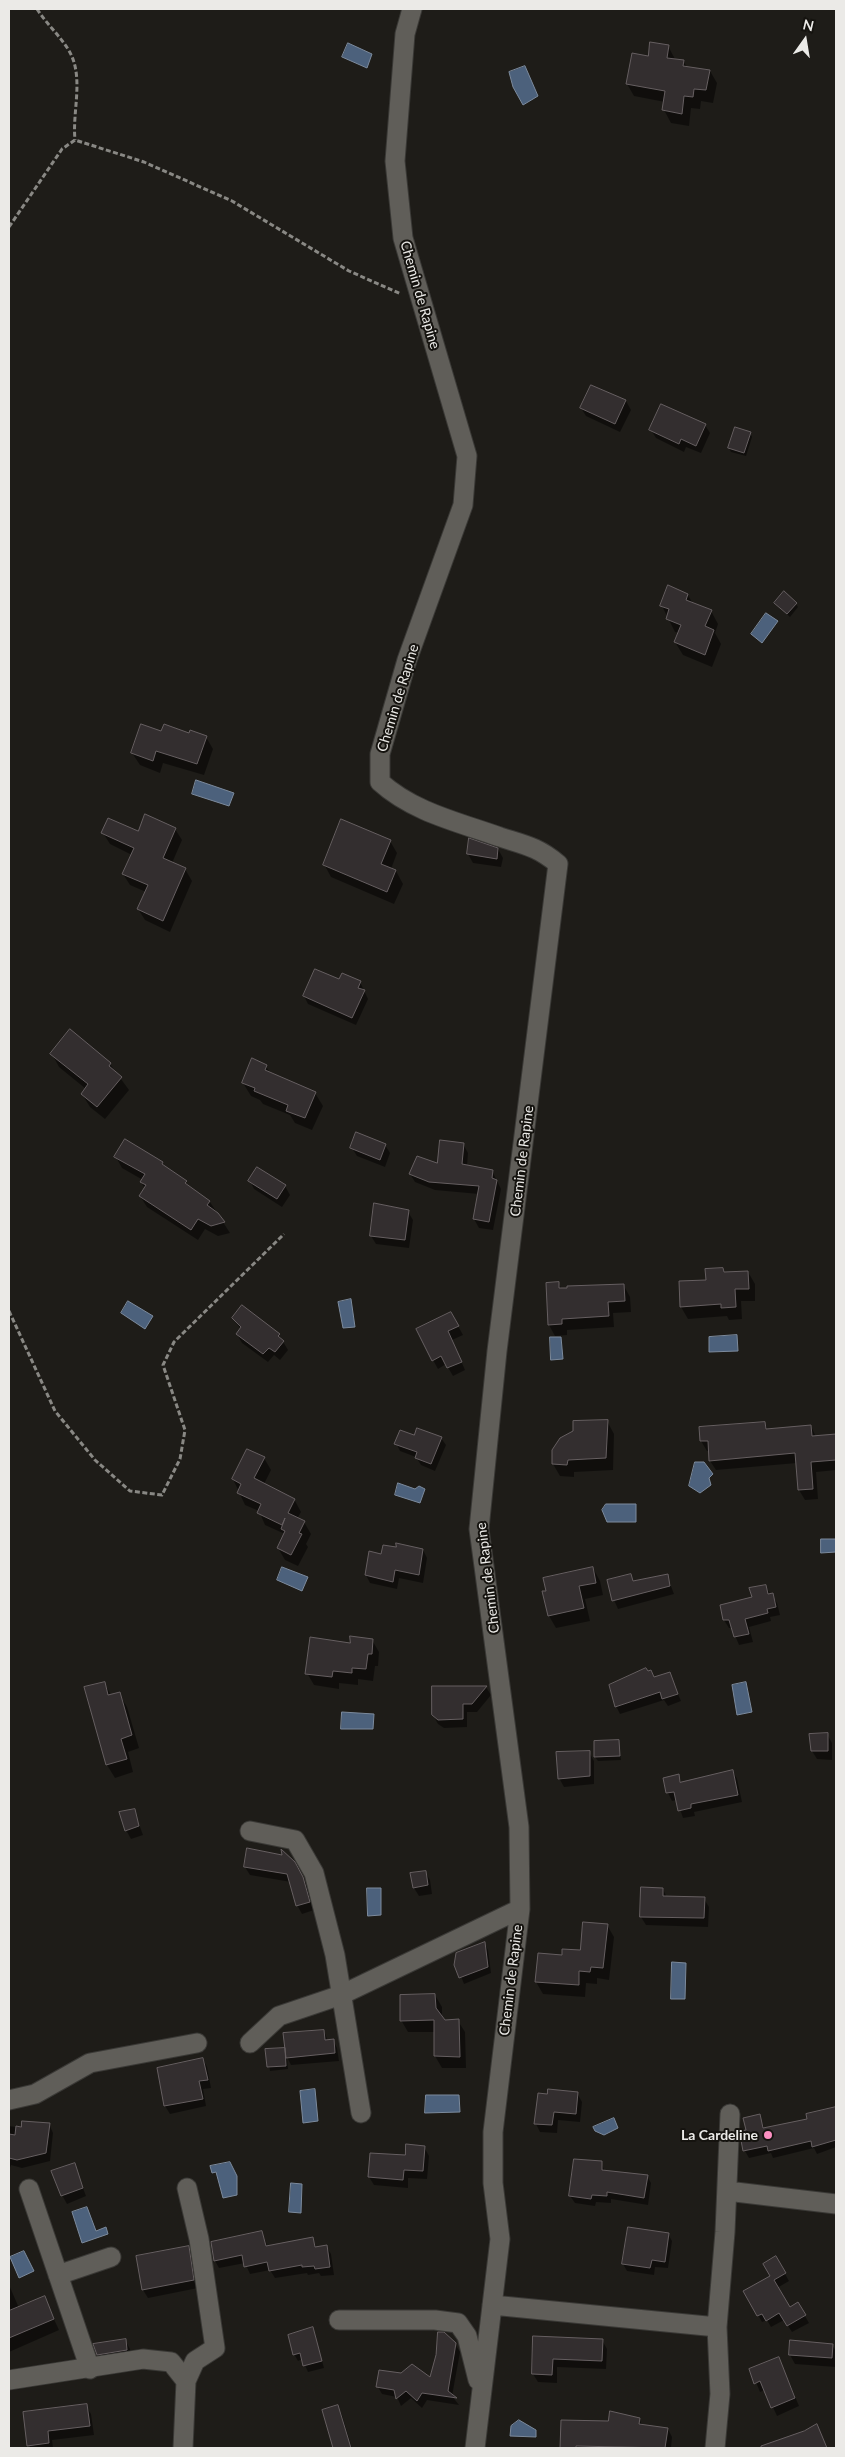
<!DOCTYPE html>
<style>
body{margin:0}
#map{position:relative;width:845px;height:2457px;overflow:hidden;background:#1e1c18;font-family:Lato,sans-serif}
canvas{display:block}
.frame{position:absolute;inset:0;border:10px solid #ebeae7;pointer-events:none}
.north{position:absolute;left:780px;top:15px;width:50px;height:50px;-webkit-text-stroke:4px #15130f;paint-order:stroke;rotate:13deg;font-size:14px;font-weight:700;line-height:20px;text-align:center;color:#ebeae7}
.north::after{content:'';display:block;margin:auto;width:18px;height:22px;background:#ebeae7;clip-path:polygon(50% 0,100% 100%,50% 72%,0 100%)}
</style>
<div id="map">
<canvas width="845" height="2457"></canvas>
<div class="frame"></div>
<div class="north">N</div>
</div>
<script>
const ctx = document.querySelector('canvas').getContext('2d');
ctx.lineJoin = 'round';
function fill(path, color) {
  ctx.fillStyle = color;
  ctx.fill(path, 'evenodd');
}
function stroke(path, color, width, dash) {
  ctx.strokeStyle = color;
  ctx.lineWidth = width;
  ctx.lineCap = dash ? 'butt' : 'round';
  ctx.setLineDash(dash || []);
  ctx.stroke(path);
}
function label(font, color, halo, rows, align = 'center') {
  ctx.font = font + ' Lato,sans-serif';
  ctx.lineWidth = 4;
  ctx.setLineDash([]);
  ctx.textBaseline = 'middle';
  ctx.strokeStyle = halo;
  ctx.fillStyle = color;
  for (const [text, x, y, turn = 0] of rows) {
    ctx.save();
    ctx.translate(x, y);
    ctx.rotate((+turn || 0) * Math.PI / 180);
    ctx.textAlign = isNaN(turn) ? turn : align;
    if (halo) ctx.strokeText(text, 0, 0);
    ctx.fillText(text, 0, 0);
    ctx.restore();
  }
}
const water = new Path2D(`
 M348 43 372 54 367 68 342 57Z
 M525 66 538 96 523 105 513 87 509 72Z
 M766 613 778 621 762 643 751 634Z
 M196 780 234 793 229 806 192 794Z
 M351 1299 355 1327 343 1328 338 1302Z
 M128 1301 153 1316 145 1329 121 1313Z
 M737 1335 738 1351 709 1352V1337Z
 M550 1337H561L563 1359 551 1360Z
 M695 1462H704L713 1474 709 1478 711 1485 700 1493 689 1486Z
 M398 1483 415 1489 419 1486 425 1489 420 1503 395 1495Z
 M606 1504H636V1522H607L602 1510Z
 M821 1539H836V1552L821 1553Z
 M282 1567 308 1577 302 1591 277 1580Z
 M746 1682 752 1712 737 1715 732 1685Z
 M342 1712 374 1714 373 1729H341Z
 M367 1888H381V1915L368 1916Z
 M672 1962 686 1963 685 1999H671Z
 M315 2089 318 2121 303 2123 300 2091Z
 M426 2095H459L460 2112 425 2113Z
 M614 2118 618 2128 604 2135 595 2131 593 2127Z
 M230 2162 237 2176V2195L223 2198 216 2172 212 2173 210 2166Z
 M291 2183 302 2184 301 2213 289 2212Z
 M87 2207 96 2231 106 2227 108 2234 82 2243 72 2212Z
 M24 2251 34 2271 19 2278 10 2257Z
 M519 2420 536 2430V2437L510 2436 511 2426Z`);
const shadow = new Path2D(`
 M668 46 675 59 683 61 687 67 710 71 717 83 713 103 701 101 700 109 691 108 689 126 671 123 664 110 665 102 634 96 627 84Z
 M591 386 626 401 631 410 620 432 586 416 581 408Z
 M705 425 710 433 701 453 686 447 684 452 656 438 651 430Z
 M750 433 752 437 746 456 731 452 729 448Z
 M688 595 693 604 711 611 718 624 715 633 721 644 712 667 683 655 675 642 679 633 675 632 662 606Z
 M776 603 796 604 798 607 790 617Z
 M162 733 206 737 213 749 204 775 163 763 160 773 140 765 132 753Z
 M175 829 182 840 172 863 185 869 192 881 170 932 145 920 138 909 146 892 130 885 123 874 132 855 110 844 103 833Z
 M390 841 397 853 391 869 396 871 403 884 394 904 331 877 324 864Z
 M498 849 503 858 501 867 473 863 468 854Z
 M340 981 360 982 368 999 356 1025 308 1004 304 996Z
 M52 1054 110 1064 129 1090 105 1119 90 1107 82 1094 86 1089 59 1067Z
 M266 1066 271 1075 315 1093 323 1106 312 1130 295 1123 290 1115 263 1104 260 1100 251 1096 243 1083Z
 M463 1144 468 1153 467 1166 492 1171 501 1189 493 1230 479 1228 474 1219 479 1194 435 1190 415 1182 410 1174 438 1165Z
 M385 1145 390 1153 385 1167 357 1156 352 1148Z
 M116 1157 162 1163 166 1168 210 1202 230 1233 218 1236 205 1229 198 1240 147 1207 140 1196 145 1189 141 1182 143 1180 122 1168Z
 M250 1181 285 1186 290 1195 282 1207 254 1189Z
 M408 1212 413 1220 409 1248 376 1244 371 1236Z
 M723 1269 725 1273 748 1272 755 1284V1301H741L742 1319 729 1320 727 1316 688 1319 681 1307 707 1281Z
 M558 1283 562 1289 624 1286 630 1297 631 1312 613 1313 614 1327 567 1330V1335L555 1336 549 1325 547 1284Z
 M242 1307 279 1335 288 1350 280 1360 274 1355 268 1362 242 1343 237 1334 241 1329 233 1319Z
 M451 1313 463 1335 452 1340 465 1370 453 1376 446 1364 438 1369 433 1360Z
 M607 1421 614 1434 613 1470 574 1472V1477L560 1476 553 1464Z
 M765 1423 768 1430 811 1426 816 1437 836 1436V1470L816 1472 818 1499 805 1500 799 1490 797 1463 716 1470 710 1461 709 1451H707L701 1441Z
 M415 1436 441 1438 446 1445 435 1471 421 1465 416 1457 400 1451 396 1443Z
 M264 1458 271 1470 264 1484 294 1499 301 1512 297 1519 304 1522 311 1534 306 1544 308 1547 298 1566 285 1560 278 1548 285 1534 265 1525 259 1511 245 1505 233 1479Z
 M423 1550 427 1558 423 1583 399 1578 397 1589 370 1583 366 1575 382 1556Z
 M593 1568 600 1581 603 1595 585 1599 590 1621 556 1628 549 1616 544 1592Z
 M631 1575 634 1582 667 1576 674 1594 618 1609 614 1600Z
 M765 1586 777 1603 780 1615 770 1617 771 1621 749 1627 753 1642 739 1645 732 1628H729L724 1620 721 1606 753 1598Z
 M372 1640 379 1652 378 1666H375L373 1681 358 1679V1685L339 1683V1689L314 1685 307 1673 351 1644Z
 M651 1671 655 1678 669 1674 681 1701 668 1706 664 1700 620 1714 616 1706Z
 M104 1683 111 1695 119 1694 127 1707 139 1748 128 1752 133 1772 115 1778 107 1765 86 1688Z
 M486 1687 491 1695 477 1712H467V1727L444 1728 438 1724 433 1715Z
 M827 1734 832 1743V1760L817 1759 812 1751Z
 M618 1741 621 1760 598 1761 595 1757Z
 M589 1752 594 1761V1784L564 1787 559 1778Z
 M733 1771 737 1779 742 1802 694 1812 695 1816 683 1818 677 1800 672 1801 668 1793 665 1779 678 1776 682 1783Z
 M134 1811 143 1835 131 1839 126 1830Z
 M294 1862 308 1887 314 1910 302 1914 297 1905 291 1882 250 1875 245 1867Z
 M425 1872 430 1880 432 1894 419 1896 414 1888 411 1874Z
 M663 1889 667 1898 704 1899 709 1907 708 1927 646 1925 641 1917Z
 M607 1925 614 1937 609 1980 597 1978V1984L586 1983 585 1997 543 1994 536 1982 539 1955 563 1957 582 1951Z
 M485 1944 488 1950 491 1973 464 1984 456 1963Z
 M435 1995 442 2007V2018L445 2021H458L465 2032 466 2068H442L435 2056V2032H408L401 2020Z
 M324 2031 328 2041 333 2040 337 2048 339 2061 291 2065 287 2057 288 2069 270 2071 267 2051 286 2049Z
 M203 2059 207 2067 211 2088 203 2089 206 2106 170 2114 165 2106 158 2069Z
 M577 2093 582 2102 580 2122 558 2120 557 2133 540 2132 536 2124Z
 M836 2108V2147L817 2154 814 2148 773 2158 771 2153 749 2158 745 2151 742 2135 759 2116 765 2129 808 2120 807 2114Z
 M49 2124 53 2133 50 2161 22 2168 11 2165 9 2170V2126L22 2128Z
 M424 2147 429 2156 427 2179 408 2178V2188L374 2185 369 2177Z
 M601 2162 605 2172 647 2176 651 2183 648 2205 611 2199V2203L596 2202 595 2206 575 2203 570 2196Z
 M74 2165 86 2196 67 2204 62 2195Z
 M262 2233 268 2247 312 2239 317 2248 326 2246 331 2254 334 2275 321 2276 319 2273 308 2275 307 2273 275 2278 270 2270 250 2274 245 2263 219 2268 215 2261Z
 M668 2234 672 2241 668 2268 655 2267 654 2275 627 2271 623 2264Z
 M188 2247 193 2256 198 2288 148 2298 143 2290Z
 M776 2258 789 2281 777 2288 789 2308 798 2304 809 2323 792 2332 784 2320 771 2327 767 2320 762 2322 745 2292 772 2276Z
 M9 2285 19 2308 44 2298 59 2330 9 2352Z
 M313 2329 324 2368 308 2372 302 2359 298 2361 294 2354Z
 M535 2337 602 2340 607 2349 606 2369 557 2367V2383L538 2382 533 2374Z
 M125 2340 130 2349 131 2358 103 2363 98 2354Z
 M791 2342 832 2345 836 2351V2367L795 2364 790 2355Z
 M455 2344 460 2352 452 2396 459 2405 427 2400 422 2408 411 2398 401 2406 397 2397 382 2394 378 2387 430 2380Z
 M779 2358 799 2406 777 2416 765 2390 760 2392 751 2370Z
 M86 2406 91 2414 94 2435 52 2440 53 2448H30L24 2413Z
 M338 2407 342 2415 352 2448H334L324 2411Z
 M639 2419 643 2426 668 2429 672 2437 671 2448H561L562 2421 609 2422Z
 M817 2426 827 2448H776L774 2442Z`);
const building = new Path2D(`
 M650 42 669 45 667 58 684 60 683 66 710 70 706 90 694 89 693 97 684 96 682 114 662 110 665 91 626 84 632 53 648 56Z
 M591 385 626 400 615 424 580 408Z
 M661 404 706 424 696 446 681 439 679 444 649 430Z
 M735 427 751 432 744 453 728 448Z
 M668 585 688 594 686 600 712 610 705 626 714 630 705 655 674 642 681 625 666 619 669 609 660 606Z
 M784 591 797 603 787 614 774 603Z
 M141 724 161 731 164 724 189 733 190 730 207 736 197 764 156 751 153 761 131 753Z
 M145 814 176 828 163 858 186 868 163 921 137 909 148 885 122 874 134 848 101 833 108 818 138 831Z
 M341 819 391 840 381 864 396 870 387 892 323 865Z
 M469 838 498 848 497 859 467 854Z
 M315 969 339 979 342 973 361 981 358 988 365 990 352 1018 303 996Z
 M70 1029 111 1063 109 1066 122 1077 97 1107 81 1094 88 1084 50 1054Z
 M252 1058 267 1065 265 1070 316 1092 305 1118 286 1111 288 1105 254 1091 255 1088 242 1083Z
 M356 1132 386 1144 380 1160 350 1148Z
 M125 1139 163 1162 162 1164 187 1181 185 1183 210 1201 207 1205 218 1213 225 1222 211 1226 198 1219 191 1230 139 1196 146 1185 140 1182 145 1174 114 1157Z
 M440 1140 464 1143 462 1164 493 1170 492 1178 497 1180 489 1222 473 1219 479 1186 429 1182 409 1174 417 1156 437 1163Z
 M257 1167 286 1185 277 1199 248 1181Z
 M374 1203 409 1210 405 1240 370 1236Z
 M723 1268 724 1272 748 1271 749 1289H735L736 1307 721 1308V1304L680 1307 679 1281 706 1280 705 1269Z
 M559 1282V1288H567V1286L624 1284 625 1301 608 1302 609 1316 562 1319V1324L548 1325 546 1283Z
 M242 1305 280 1334 278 1336 284 1341 275 1352 269 1348 263 1354 236 1334 241 1327 232 1318Z
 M451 1312 459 1326 448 1331 462 1362 447 1368 441 1356 432 1361 416 1329Z
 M608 1420 606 1458 568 1460 567 1465 552 1464V1450L560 1438 573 1431V1421Z
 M765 1422 766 1429 811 1425 812 1436 836 1434V1460L811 1462 813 1489 798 1490 795 1453 709 1461 708 1441H700L699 1427Z
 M417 1428 442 1437 431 1464 415 1458 417 1452 394 1444 400 1430 414 1435Z
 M247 1449 265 1457 254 1478 295 1499 288 1513 305 1521 299 1533 302 1534 291 1555 277 1548 285 1531 281 1529 285 1518 282 1525 257 1513 261 1504 237 1493 241 1484 232 1479Z
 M396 1543 423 1549 419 1575 395 1570 393 1582 365 1575 369 1551 381 1554 383 1545 396 1547Z
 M593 1567 596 1583 579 1586 584 1608 548 1616 542 1591H546L543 1578Z
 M631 1574 633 1581 668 1574 670 1586 612 1601 607 1580Z
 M766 1585 768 1594 773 1593 776 1607 767 1609 768 1613 745 1619 749 1634 734 1637 729 1620H723L720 1605 752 1597 749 1588Z
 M350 1636 373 1639 372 1654H368L366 1669 352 1668V1673L333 1671 332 1677 305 1674 310 1637 350 1643Z
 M646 1668 648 1671 651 1670 654 1677 670 1672 678 1694 662 1699 660 1692 615 1707 609 1685Z
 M105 1682 108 1695 120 1692 132 1735 121 1739 127 1759 106 1765 84 1687Z
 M432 1686H487L472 1704H463V1719L438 1720 432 1715Z
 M828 1733V1751H811L809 1734Z
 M619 1740 620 1756 594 1757V1741Z
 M590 1751V1776L558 1779 556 1752Z
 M733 1770 738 1795 691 1804V1808L678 1811 674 1792 666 1793 663 1778 679 1774 680 1782Z
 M135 1809 139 1826 125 1831 119 1812Z
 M247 1848 282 1855 281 1849 295 1862 303 1877 310 1902 296 1906 287 1874 244 1867Z
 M426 1871 428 1885 413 1888 410 1873Z
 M641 1887 663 1888V1896L705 1897 704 1918 640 1917Z
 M583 1922 608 1924 603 1968 591 1967 590 1972 579 1971V1985L535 1982 538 1953 562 1955V1949L580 1950Z
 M485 1942 488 1967 459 1978 454 1965 456 1953Z
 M435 1994 436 2008 445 2020 459 2019 460 2057 434 2056V2020L400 2021V1995Z
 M324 2030 325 2040 334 2039 335 2053 286 2058 283 2033Z
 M285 2048 286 2066 267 2067 265 2049Z
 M203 2058 208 2080 199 2081 203 2099 164 2106 157 2068Z
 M548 2089 578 2092 576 2114 554 2112 552 2125 534 2124 538 2093 547 2094Z
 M836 2107V2140L812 2147 811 2141 768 2151 767 2146 743 2151 740 2135 741 2131 746 2130 743 2118 760 2114 763 2128 807 2119 806 2114Z
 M22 2121 50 2123 46 2153 17 2160 9 2158V2134L15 2135 16 2126 21 2127Z
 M406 2144 425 2146 423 2171 404 2170 403 2180 368 2177 370 2153 405 2155Z
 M574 2159 602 2161V2170L648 2175 644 2198 607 2192V2196L592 2195 591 2199 569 2196Z
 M75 2163 83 2188 61 2196 51 2171Z
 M628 2227 669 2233 665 2262 652 2260 650 2268 622 2264Z
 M262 2231 266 2246 313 2237 315 2247 327 2245 330 2267 315 2269 314 2266 302 2267V2265L269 2271 267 2262 244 2267 242 2255 214 2261 211 2242Z
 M189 2246 194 2280 142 2290 136 2256Z
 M776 2256 786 2273 774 2280 790 2307 798 2302 806 2315 787 2326 779 2313 766 2321 762 2314 757 2316 743 2291 770 2276 763 2264Z
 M45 2296 54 2319 9 2338V2311Z
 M313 2327 322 2361 303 2366 300 2353 293 2355 288 2335Z
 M438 2332H444L456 2343 448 2391 457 2398 422 2393 417 2401 406 2391 396 2399 394 2390 376 2387 379 2370 401 2373 412 2364 430 2377 436 2355Z
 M533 2336 603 2339 602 2361 553 2359 552 2375 532 2374Z
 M126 2339 127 2350 97 2355 93 2344Z
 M790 2340 833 2344 832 2358 789 2355Z
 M779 2357 795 2398 771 2408 760 2381 754 2384 749 2369Z
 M87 2404 90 2426 48 2431 49 2443 27 2446 23 2412Z
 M338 2405 351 2448H333L322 2410Z
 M610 2411 640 2418 639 2424 668 2428 665 2448 576 2446V2448H560L561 2420 608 2421Z
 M817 2424 827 2448H761V2446L804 2431Z`);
const path = new Path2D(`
 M37 9C46 23 59 35 68 49 85 76 72 110 75 140
 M9 227 62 149 75 140 144 162 232 201 349 271 401 294
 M9 1311 55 1411 95 1460 130 1491 162 1495 180 1459 185 1430 163 1365 174 1342 284 1234`);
const minor = new Path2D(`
 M412 9 405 34 395 161 403 238 467 456 463 505 407 660 380 754V782C413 812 458 822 500 837 525 845 538 847 558 864L497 1351 479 1529 519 1827 520 1909 493 2132V2183L500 2239 475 2448
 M250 1831 295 1840 314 1873 335 1955 361 2113
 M250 2043 279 2016 341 1995 520 1909
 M9 2100 35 2094 90 2063 197 2043
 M29 2189 90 2369
 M727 2191 836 2204
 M58 2275 111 2257
 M492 2305 717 2327
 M339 2320H435L458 2323 467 2336 478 2380
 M9 2380 143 2359 171 2362 186 2381
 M183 2448 186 2381 195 2361 215 2348 199 2239 187 2188
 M715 2448 720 2394 717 2327 725 2232 730 2114`);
const markers = [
 [768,2135,5,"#fc8fc1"]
];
const streetNames = [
 ["Chemin de Rapine",420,295,74],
 ["Chemin de Rapine",398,698,-73],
 ["Chemin de Rapine",522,1161,-83],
 ["Chemin de Rapine",488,1578,-97],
 ["Chemin de Rapine",511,1980,-83]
];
const poiNames = [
 ["La Cardeline",758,2135]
];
fill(water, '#4c617c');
stroke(water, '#7c8a9c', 1);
fill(shadow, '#0007');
fill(building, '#332e2f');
stroke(building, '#665f61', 1);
stroke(minor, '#3a3936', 21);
stroke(path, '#898884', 3, [5, 2.5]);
stroke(minor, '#605e59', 19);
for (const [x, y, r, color] of markers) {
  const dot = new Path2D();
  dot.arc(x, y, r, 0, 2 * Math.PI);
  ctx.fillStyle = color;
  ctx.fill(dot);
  stroke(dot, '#15130f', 2);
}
label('14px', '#ebeae7', '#15130f', streetNames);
label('bold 14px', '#ebeae7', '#15130f', poiNames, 'right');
</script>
